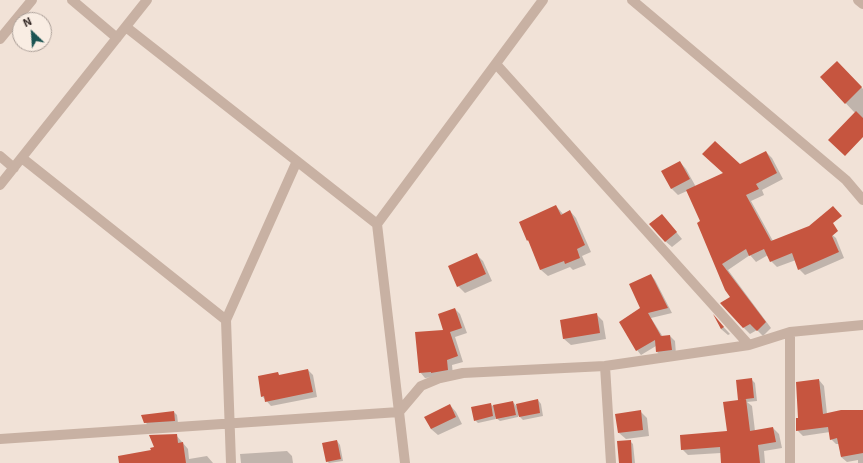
<!DOCTYPE html>
<style>
body{margin:0}
#map{position:relative;width:863px;height:463px;overflow:hidden;background:#f1e2d7;font-family:"Exo 2",sans-serif}
canvas{display:block}
.north{position:absolute;left:12px;top:12px;width:40px;height:40px;box-sizing:border-box;background:#f9ede3;border:1px solid #aa9e97;border-radius:50%;rotate:335deg;font-size:11px;font-weight:700;line-height:16px;text-align:center;color:#332825}
.north::after{content:'';display:block;margin:auto;width:14px;height:18px;background:#1b5453;clip-path:polygon(50% 0,100% 100%,50% 72%,0 100%)}
</style>
<div id="map">
<canvas width="863" height="463"></canvas>
<div class="north">N</div>
</div>
<script>
const ctx = document.querySelector('canvas').getContext('2d');
ctx.lineJoin = 'round';
function fill(path, color) {
  ctx.fillStyle = color;
  ctx.fill(path, 'evenodd');
}
function stroke(path, color, width, dash) {
  ctx.strokeStyle = color;
  ctx.lineWidth = width;
  ctx.lineCap = dash ? 'butt' : 'round';
  ctx.setLineDash(dash || []);
  ctx.stroke(path);
}
const shadow = new Path2D(`
 M837 62 863 89V125L855 113 821 77Z
 M766 152 772 158 783 179 762 190 764 195 751 201 773 241 829 232 836 238 844 258 805 275 799 269 796 260 777 267 771 261 768 255 756 262 750 255 728 270 771 328 763 336 757 330 750 334 744 328 702 222 687 191 678 195 672 189 663 172 680 162 686 169 696 187Z
 M556 206 563 214 570 211 576 218 591 252 582 256 586 265 573 270 570 267 548 276 541 270 530 243 528 240Z
 M668 222 682 239 672 247 665 241Z
 M476 254 483 261 492 281 465 293 458 286Z
 M651 275 655 280 672 313 651 318 663 337 670 336 675 341 676 354 662 356 657 352 656 346 641 355 637 350 642 308Z
 M455 309 460 314 467 333 455 337 463 362 452 365 453 375 425 378 420 372 445 330Z
 M596 314 603 321 606 339 571 345 564 339 561 321Z
 M717 320 730 334 728 335 721 329Z
 M308 370 313 375 317 397 271 406 262 396 280 376Z
 M752 380 755 383 757 401 747 402 752 406 755 431 773 428 779 434 782 448 764 451 765 463H722L721 453 688 455 682 449 728 432 741 401 739 399Z
 M819 380 824 386 827 414 863 411V463H858V460L847 462 841 457 839 444H836L831 439 830 432 803 436 798 431V419L799 418Z
 M538 400 541 404 543 416 523 420 518 415V417L500 421 495 417 496 419 478 423 475 420 490 404 493 406 513 402 517 407Z
 M450 405 456 412 462 424 438 435 431 429 426 417Z
 M640 411 647 418 649 436 626 439 619 433Z
 M174 412 177 415 178 423 148 425 145 422Z
 M176 435 188 449 189 459 207 456 213 463H139L152 451Z
 M337 441 340 445 343 461 329 463 327 461Z
 M630 441 633 444 635 463H620Z
 M287 451 292 456 293 463H241L240 454Z`);
const building = new Path2D(`
 M837 61 862 87 845 104 820 77Z
 M856 111 863 118V137L845 156 828 140Z
 M715 141 740 164 766 151 777 173 756 184 759 189 746 195 771 241 809 226 833 206 842 216 833 223 838 231 832 236 839 252 798 270 792 253 770 262 764 249 749 256 746 249 722 264 766 322 757 331 750 324 743 328 720 303 730 297 725 290 697 223 700 221 686 190 723 173 702 154Z
 M680 161 690 179 671 189 661 171Z
 M556 205 561 215 570 210 585 245 577 249 580 258 565 264 564 261 540 270 528 240 527 241 519 222Z
 M662 214 677 232 665 242 649 224Z
 M477 253 486 274 457 287 448 266Z
 M651 274 668 308 648 313 661 336 670 335 672 350 656 352 655 340 636 351 619 322 640 308 629 284Z
 M455 308 462 328 450 332 458 356 447 360 448 370 431 373V372L419 373 415 332 443 330 438 314Z
 M597 313 600 333 563 339 560 320Z
 M713 314 724 327 721 329Z
 M308 369 313 392 265 402 264 396 261 397 258 376 278 372 279 375Z
 M752 378 754 398 738 400 736 380Z
 M819 379 823 414 841 410H863V453L841 457 837 438 830 440 828 427 796 431V418H798L796 382Z
 M538 399 540 413 519 417 516 404Z
 M746 399 750 431 773 427 776 442 758 445 760 463H721L720 447 681 450 680 435 727 431 723 402Z
 M513 401 516 415 496 419 493 405Z
 M491 403 493 416 474 421 471 407Z
 M450 404 456 417 431 429 424 417Z
 M641 410 643 430 618 433 615 414Z
 M174 411 175 421 144 423 141 415Z
 M177 434 178 443 183 442 186 463H119L118 456 151 450 150 448 154 447 149 435Z
 M337 440 341 459 326 462 322 443Z
 M631 440 632 463H619L617 441Z`);
const minor = new Path2D(`
 M72 0 117 38
 M632 0 846 180 863 200
 M858 0 863 4
 M126 27 377 224 405 463
 M0 39 32 0
 M496 64 749 345
 M0 156 14 168
 M22 158 226 320
 M0 185 147 0
 M377 224 543 0
 M790 332V463
 M605 366 611 463
 M0 439 399 412 421 386 440 378 463 373 605 366 749 345 790 332 863 325
 M231 463 226 320 297 161`);
fill(shadow, '#0003');
fill(building, '#c6553f');
stroke(minor, '#c8b1a3', 10);
</script>
